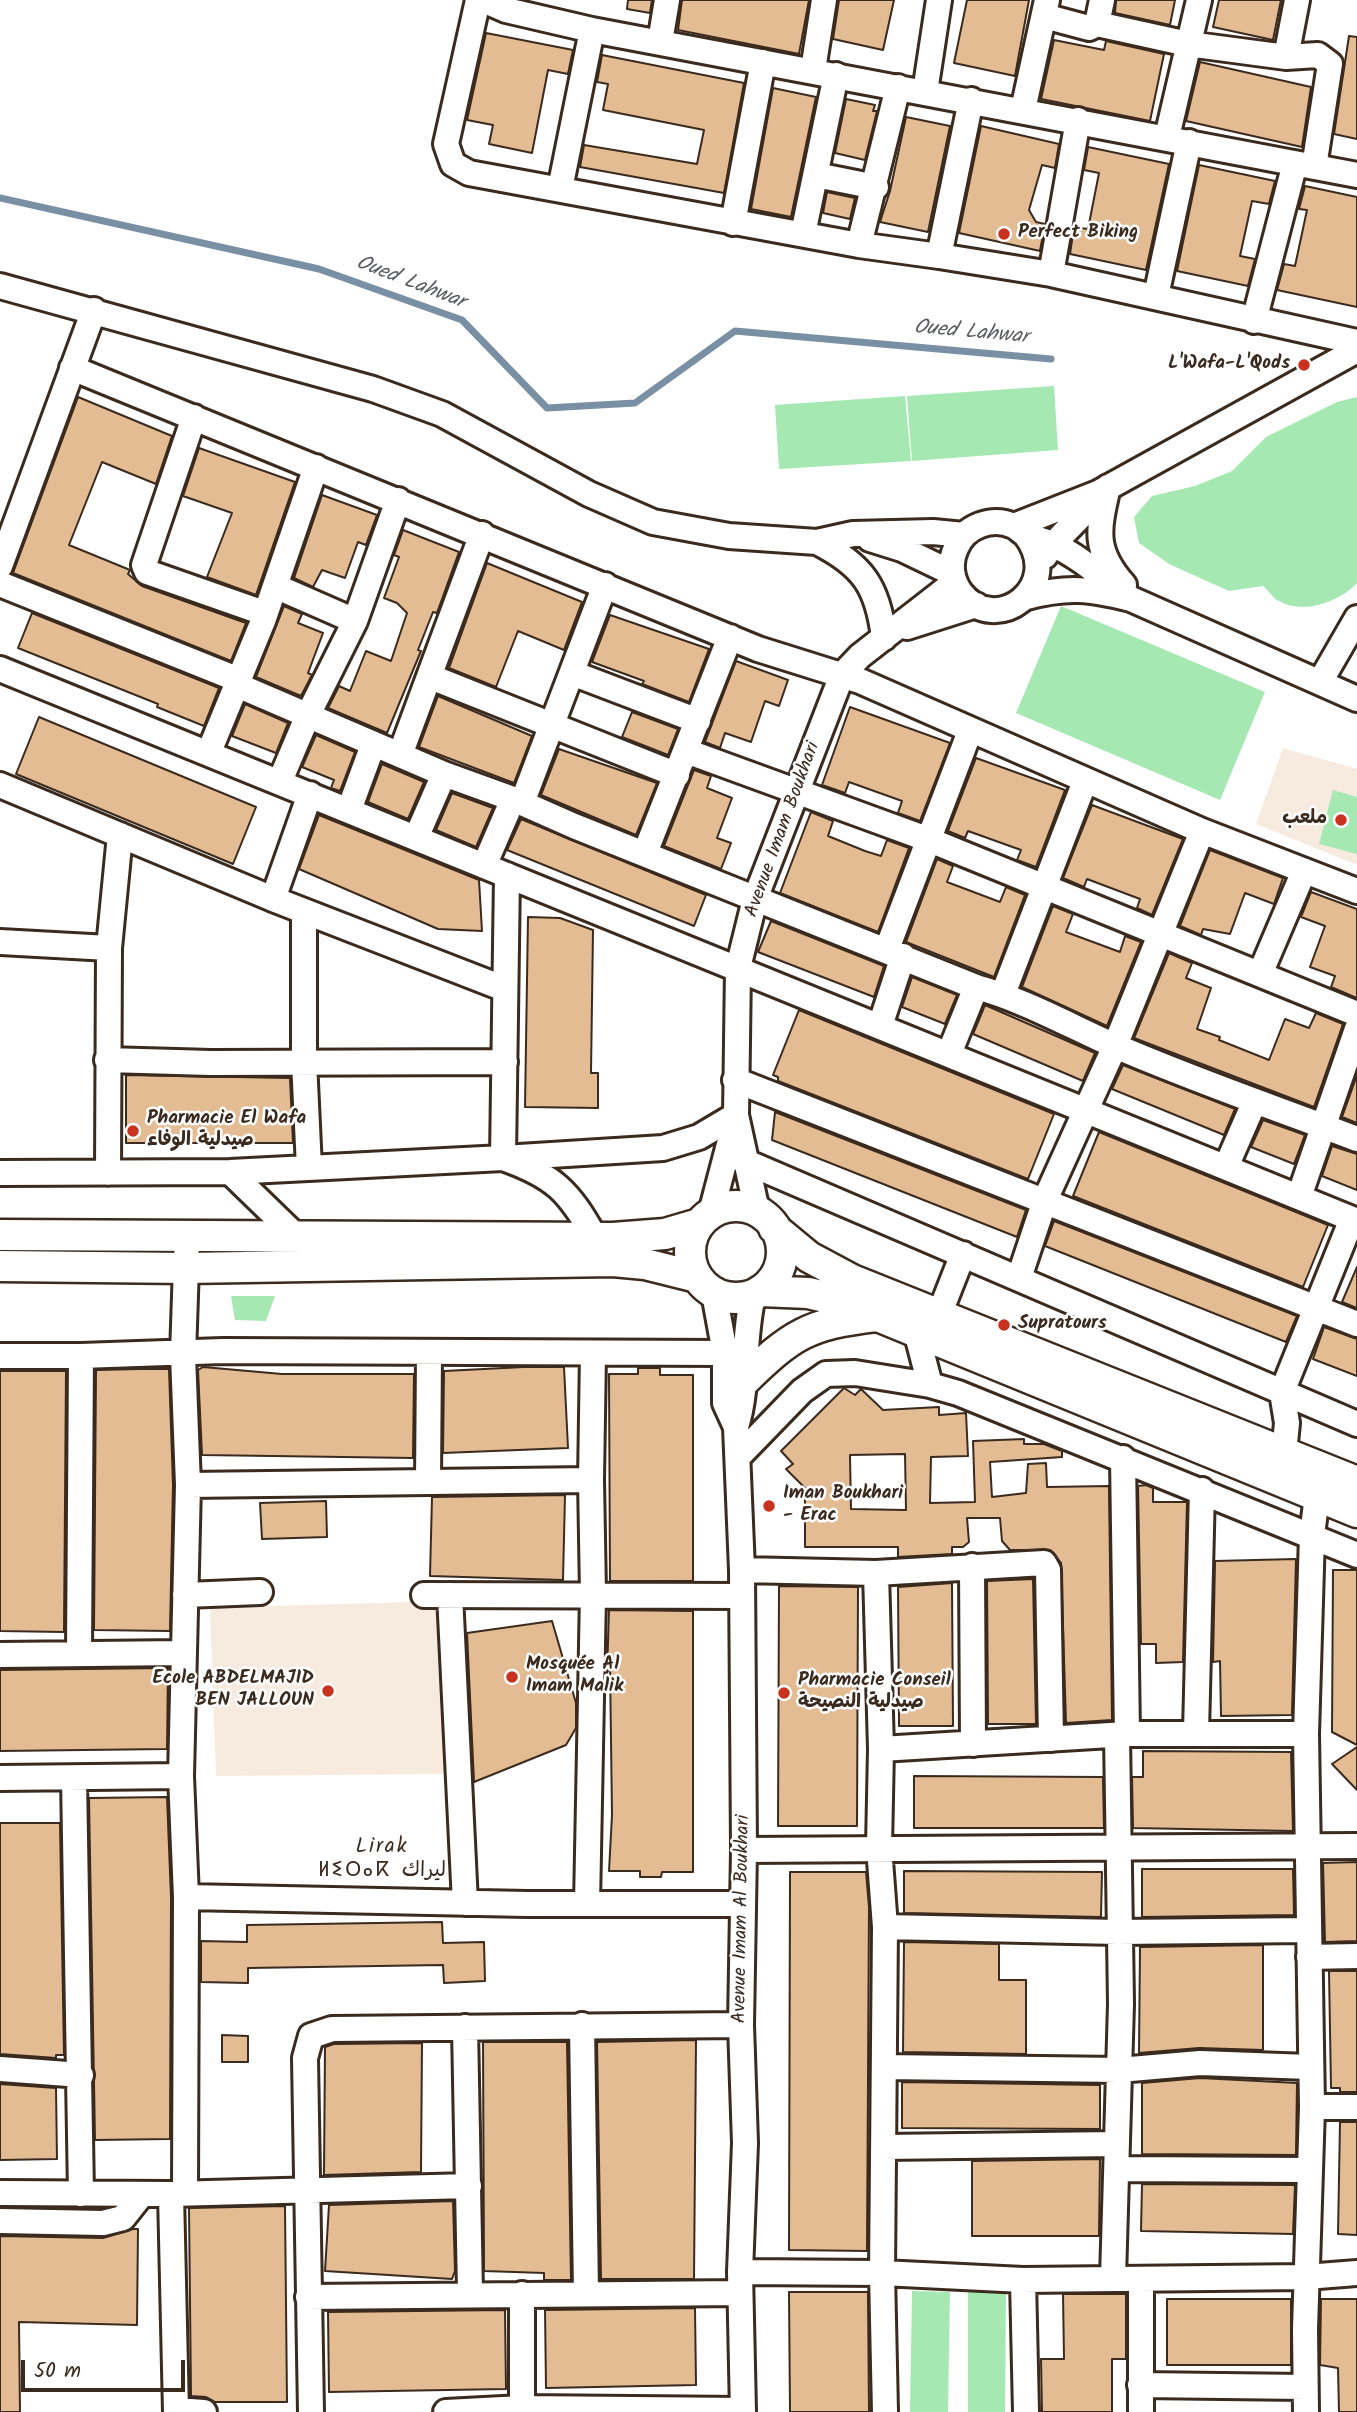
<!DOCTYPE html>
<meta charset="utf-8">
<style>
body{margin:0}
#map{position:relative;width:1357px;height:2412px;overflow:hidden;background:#fff;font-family:Kalam,sans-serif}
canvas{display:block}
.scale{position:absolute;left:21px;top:2360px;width:164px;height:32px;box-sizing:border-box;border:4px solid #3b2a1e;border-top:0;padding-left:9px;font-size:21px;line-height:24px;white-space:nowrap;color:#3b2a1e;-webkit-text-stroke:5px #fff;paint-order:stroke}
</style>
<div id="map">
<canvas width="1357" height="2412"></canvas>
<div class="scale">50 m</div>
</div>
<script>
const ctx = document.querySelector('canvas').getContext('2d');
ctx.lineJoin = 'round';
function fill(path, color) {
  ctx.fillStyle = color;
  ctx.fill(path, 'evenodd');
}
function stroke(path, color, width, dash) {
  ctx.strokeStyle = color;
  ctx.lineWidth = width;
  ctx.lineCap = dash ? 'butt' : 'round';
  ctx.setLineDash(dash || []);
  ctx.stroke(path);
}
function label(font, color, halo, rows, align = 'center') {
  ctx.font = font + ' Kalam,"Playpen Sans Arabic","Noto Sans Tifinagh",sans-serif';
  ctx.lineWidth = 5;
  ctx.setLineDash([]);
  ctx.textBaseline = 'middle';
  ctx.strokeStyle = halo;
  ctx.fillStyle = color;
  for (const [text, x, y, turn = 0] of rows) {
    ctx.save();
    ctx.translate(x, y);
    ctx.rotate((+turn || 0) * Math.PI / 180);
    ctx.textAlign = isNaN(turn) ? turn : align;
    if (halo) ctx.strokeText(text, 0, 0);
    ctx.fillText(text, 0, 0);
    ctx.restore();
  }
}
const built = new Path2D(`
 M1283 748 1357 769V865L1256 824Z
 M439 1601 447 1774 216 1776 210 1608Z`);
const green = new Path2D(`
 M1054 386 1058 450 912 461 907 396Z
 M905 396 911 461 779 469 775 405Z
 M1357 397V583C1339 602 1304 615 1279 601 1273 598 1268 590 1263 586L1229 591 1169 564 1139 543 1134 517 1152 496 1195 486 1232 471 1266 437 1337 402Z
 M1061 606 1265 692 1220 800 1016 713Z
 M1333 790 1357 797V854L1319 844Z
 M231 1296H275L266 1321 235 1320Z
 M912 2291 950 2292 948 2412H910Z
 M968 2292H1006L1005 2412H968Z`);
const stream = new Path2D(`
 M0 198 319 269 462 320 547 408 635 403 735 331 1051 359`);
const building = new Path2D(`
 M628 0H652L650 13 627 9Z
 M682 0H809L799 54 678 30Z
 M839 0H894L883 50 833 39Z
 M967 0H1029L1015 76 954 63Z
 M1116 0H1175L1170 25 1115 13Z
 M1219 0H1281L1273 40 1213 27Z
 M486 33 573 50 568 74 548 70 532 153 489 144 493 125 467 120Z
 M1349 36 1357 37V139L1334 134Z
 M1054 40 1104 50 1106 41 1164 54 1150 121 1041 99Z
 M602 55 744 83 724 193 580 167 584 145 697 164 704 130 603 110 608 84 597 82Z
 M1200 62 1311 87 1302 147 1186 121Z
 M773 88 816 97 791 217 751 209Z
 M846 99 875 105 873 111H877L865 160 835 153Z
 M906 117 950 126 928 232 880 222 890 191Z
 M981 126 1059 144 1055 168 1042 165 1029 210 1036 222 1045 224 1040 251 959 233Z
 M1088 147 1169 164 1146 270 1070 254 1074 227 1088 229 1099 173 1084 170Z
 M1199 165 1275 181 1269 204 1252 201 1240 256 1255 259 1248 286 1177 271Z
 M1305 186 1357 197V307L1277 290 1284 264 1295 266 1307 210 1299 209Z
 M827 192 855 198 850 219 823 213Z
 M78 397 172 436 156 484 102 462 69 545 130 570 128 574 142 586 246 623 231 661 13 573Z
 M199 448 295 482 256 595 207 577 232 513 183 496Z
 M322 495 377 515 366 545 358 542 345 578 322 570 313 587 294 578Z
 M403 530 459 552 437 613 433 612 418 650 421 651 387 733 328 708 339 686 350 691 366 651 391 661 407 613 397 603 384 598 399 557 394 555Z
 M487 563 582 602 564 650 518 631 496 687 449 668Z
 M284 606 302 614 298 623 323 633 308 673 312 675 301 696 256 677Z
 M32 613 219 688 204 726 157 707 158 704 18 648Z
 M610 615 709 649 689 702 642 684 644 681 592 662Z
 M736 661 788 680 779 706 765 701 751 742 725 733 720 748 705 742Z
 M438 696 532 736 514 783 419 747Z
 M245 704 288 723 276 753 232 736Z
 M850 707 950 743 920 821 898 813 902 801 849 782 845 793 822 785Z
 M632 712 678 729 668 755 622 737Z
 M39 717 256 807 233 864 16 774Z
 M316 735 355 752 340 791 331 788 334 780 302 767Z
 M559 749 657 783 636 835 541 795Z
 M976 758 1065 790 1036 867 1017 860 1021 850 968 831 965 838 948 831Z
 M382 764 424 782 408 819 368 802Z
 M694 770 711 776 707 788 732 798 717 838 731 843 721 869 664 846Z
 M452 793 493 808 476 847 436 830Z
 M1092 805 1183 839 1152 915 1137 908 1140 899 1087 879 1084 887 1063 878Z
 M811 812 833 821 828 836 865 851 881 856 887 840 909 848 878 932 780 893Z
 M319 815 479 880 482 931 438 929 299 869Z
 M521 819 706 895 694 926 507 850Z
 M1210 850 1283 878 1274 904 1245 893 1230 934 1203 929 1201 935 1180 926Z
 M937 859 953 866 947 882 1000 902 1006 887 1025 895 994 977 906 942Z
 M1311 892 1357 909V998L1331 987 1335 976 1310 967 1325 926 1301 917Z
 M1053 906 1073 914 1066 932 1120 952 1125 936 1141 942 1107 1026 1022 987Z
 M528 917 560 918 593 930 591 1073H598V1108L525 1107Z
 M771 921 884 966 874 997 758 952Z
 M1169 953 1192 963 1186 978 1211 988 1197 1029 1220 1037 1219 1040 1269 1060 1285 1019 1309 1028 1316 1013 1343 1024 1314 1107 1134 1038Z
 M912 977 957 995 945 1024 902 1007Z
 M985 1005 1095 1053 1083 1081 973 1034Z
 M799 1010 1054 1114 1028 1179 778 1081V1077L773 1075Z
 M1123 1065 1235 1109 1224 1135 1112 1089Z
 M126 1075 290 1078 293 1143H126Z
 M1357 1075V1123L1342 1117Z
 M775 1112 1026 1210 1017 1237 772 1140Z
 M1263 1120 1305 1135 1294 1164 1251 1147Z
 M1099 1132 1328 1225 1303 1287 1073 1196Z
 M1332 1146 1357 1154V1190L1322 1176Z
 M1054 1221 1297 1316 1286 1342 1045 1246Z
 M1357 1267V1308L1342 1302Z
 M1324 1327 1357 1339V1376L1313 1359Z
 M203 1367 282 1374H414L413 1458 202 1455 198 1370Z
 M524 1367H564L568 1448 443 1453 444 1371Z
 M638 1368H660V1375H693V1581H610L609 1374H638Z
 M140 1369H169L173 1485 170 1631 94 1630 96 1370Z
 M0 1371H66L64 1632 0 1631Z
 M844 1388 855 1395 861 1389 883 1410 939 1407V1415L966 1413 968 1456 931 1457 930 1503 975 1502 973 1441 1024 1439V1444H1044L1062 1451V1457L990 1462 992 1497 1026 1493 1028 1464 1046 1463 1047 1487 1109 1486 1112 1720 1066 1723 1061 1563 1050 1550H1010L1002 1541 1000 1518H967L969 1542 963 1547H952V1554L898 1557V1547H805V1488L786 1469 793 1464 781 1451ZM905 1454 906 1510 851 1509 850 1455Z
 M1146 1485 1153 1488V1502H1187L1183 1662 1156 1663V1644H1141L1138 1486Z
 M565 1495 563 1580 430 1576 432 1497Z
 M326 1501 327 1537 262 1539 260 1503Z
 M1296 1559 1292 1715 1221 1716 1220 1661 1213 1662 1215 1561Z
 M1333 1570H1357V1745L1332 1732Z
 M1033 1579 1036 1724H988L987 1581Z
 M952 1583 953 1726H899L898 1587Z
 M779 1586 858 1587 857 1826H778Z
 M609 1610 693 1611V1872H662L661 1877H640V1871H609L612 1815 610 1666 607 1673Z
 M552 1621 576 1703V1728L566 1745 474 1782 467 1633Z
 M168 1668 167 1749 0 1751V1670Z
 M1357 1747V1790L1332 1764Z
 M1143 1751 1291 1752 1293 1831 1133 1828 1132 1777H1143Z
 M914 1776 1103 1777 1104 1828H914Z
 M167 1797 171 1897 170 2139 95 2140 89 1798Z
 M0 1823H60L64 2055H56V2058L0 2054Z
 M1357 1862V1941L1325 1942 1323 1863Z
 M1142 1869H1293L1294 1915 1142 1917Z
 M904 1871 1102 1872 1101 1917 904 1913Z
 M790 1872H866L869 1907 867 2251 789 2250Z
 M442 1922 443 1943 484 1942 485 1981 444 1983 443 1965 248 1968V1983L201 1982V1941L247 1942V1925Z
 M904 1942 999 1944V1980H1026V2054L903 2052Z
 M1263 1945V2050L1199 2048 1139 2053 1140 1947Z
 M1329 1971H1357V2092H1340V2088H1331Z
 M222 2035 248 2036V2062H222Z
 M696 2040 694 2279H601L597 2042Z
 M483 2042H567L571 2280H544V2273L484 2271Z
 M422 2043 421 2172 324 2175 325 2047 334 2044Z
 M1200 2078 1297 2083 1296 2155 1142 2154V2083Z
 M902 2082 1100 2085V2129L902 2128Z
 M0 2084 56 2088 57 2159 0 2160Z
 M1340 2122H1357V2235L1338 2234Z
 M1100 2159 1099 2236H972V2161Z
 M1142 2184 1295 2185 1293 2234 1141 2231Z
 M453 2201 455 2271 452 2279 325 2271 329 2205Z
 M285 2206 287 2402H215L206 2397 191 2396 189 2208Z
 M133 2229H138L137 2325 19 2322 20 2412H0V2236L103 2238Z
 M789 2292H868L869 2412H790Z
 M1063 2294H1126V2359H1112V2412H1042L1041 2359H1064Z
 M1167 2299H1291V2365H1167Z
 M1321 2299H1357V2412H1339L1338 2368 1320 2365Z
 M695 2308 696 2385 546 2388 545 2310Z
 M505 2310 506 2389 329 2392 328 2312Z`);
const minor = new Path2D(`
 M478 0 446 144 453 164 469 173 859 245 939 256 971 100
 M483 0 506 10 592 30 1357 175
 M1044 16 1089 28 1097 24 1102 0
 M1097 24 1188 44 1286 57 1297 0
 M660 42 667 0
 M1286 57 1318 55 1330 64 1314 167
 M813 70 824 0
 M925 92 939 0
 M1023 110 1047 0
 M1167 137 1199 0
 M816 175 876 187
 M560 189 592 30
 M733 223 763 62
 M803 234 836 75
 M859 245 898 87
 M939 256 1051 274 1357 342
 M1051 274 1078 120
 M0 286 373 389 442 414 589 494 653 522 729 536 817 542 853 534 933 532 964 535
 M1156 296 1189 142
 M1254 321 1295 163
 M72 368 758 649 860 681 1202 831 1357 891
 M194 417 144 565 147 572 264 613
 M1108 487C1098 530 1093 550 1124 585
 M1014 526 1098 493 1357 350
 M1025 534C1066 586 996 638 961 593 951 580 949 562 956 548 965 526 992 516 1014 526 1019 529 1022 533 1027 535 1035 539 1044 540 1052 544 1081 557 1106 581 1131 599
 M870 539 902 549 952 573
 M817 542C863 565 878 587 884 638
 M1045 556C1060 532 1084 518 1098 494
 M0 566 94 310
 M0 584 239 680
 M275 586 355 621
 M1027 597C1068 586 1090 589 1131 599L1357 699
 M907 627 976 605
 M0 669 1357 1221
 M572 673 698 721
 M431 677 677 775
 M1320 682 1357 618
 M237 685 444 774 513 799 574 826 976 987C1024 1000 1068 1025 1113 1045 1193 1080 1276 1108 1357 1139
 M686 751 927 839 1357 1014
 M209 752 263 621 316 467
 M400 755 482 534
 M280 781 308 715 355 621 398 500
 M0 785 273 899 505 989
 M522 803 605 585
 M349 810 373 745
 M416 838 444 774
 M645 853 730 637
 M484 866 513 799
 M507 875 503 1158 663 1148 699 1137 736 1115
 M273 899 310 794
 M304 911V1061L309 1168
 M0 942 109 948
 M887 949 970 731
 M1260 974 1304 871
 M1003 994 1085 781
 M880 1026 903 956
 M949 1054 976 987
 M107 1060 211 1063 505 1062
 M735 1080 1357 1324
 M744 1161 1357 1424
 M1226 1167 1254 1103
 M230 1172 296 1236
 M0 1173 230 1172 503 1158C554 1176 569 1191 595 1238
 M108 1173 109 948 120 835
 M1299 1197 1357 1029
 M757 1211 736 1115 738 968 755 899 842 675 860 656 955 582
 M711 1213 733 1129
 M1019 1278 1045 1200 1115 1046 1202 831
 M714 1293 725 1353V1403L736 1427 742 1570 744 1850 741 2025 745 2143 740 2272 743 2412
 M939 1315 963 1254
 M916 1331 930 1385
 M0 1356H81L79 1653
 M81 1356 223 1351 725 1353
 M736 1427C749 1385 742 1340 753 1296
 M1284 1453 1287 1423 1282 1392 1352 1219
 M738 1457 802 1391 826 1374 855 1373 930 1385 958 1393 1357 1555
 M1123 1458 1127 1734
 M428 1481 429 1354
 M188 1485 591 1480
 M972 1566 973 1744
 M742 1570 876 1573 1044 1563 1048 1570 1051 1739
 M876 1573 881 1749 879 1847 885 1927 882 2273 885 2412
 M185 1595 260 1592
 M424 1595 741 1596
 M450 1595 465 1903
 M0 1655 182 1653
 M1196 1732 1202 1490
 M881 1749 1127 1734H1306
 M0 1778 181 1776
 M74 1778 81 2194
 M744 1850 1357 1846
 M186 1897 527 1904H743
 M587 1904 593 1594 591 1480 593 1353
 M885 1927 1118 1932 1309 1930
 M1309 1957 1357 1956
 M582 2025 586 2293
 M465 2027 470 2293
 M884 2067 1119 2070 1200 2063 1309 2067
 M0 2069 81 2075
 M1312 2107H1357
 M884 2147 1116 2144
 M1117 2169 1309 2170
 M0 2193 171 2194 469 2186
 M185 2193 186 1897 181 1776 188 1485 183 1355 187 1236
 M171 2194 176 2412
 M0 2221 103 2223 123 2218 142 2194
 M740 2272 882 2273 1023 2280 1306 2277 1357 2273
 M1113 2278 1121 2004 1117 1735
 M1141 2279V2412
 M1023 2280 1026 2412
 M522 2294V2408
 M308 2297 740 2293
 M1140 2385 1305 2387
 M176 2410 204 2412
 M311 2412 305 2058 311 2036 332 2029 741 2025
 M446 2412 522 2408 743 2410
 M1306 2412 1305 2329 1312 2107 1306 1734 1312 1535 1317 1496`);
const major = new Path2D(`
 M690 1252a46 46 0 1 1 92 0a46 46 0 1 1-92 0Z
 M774 1228 809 1257 852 1280 1357 1482
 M0 1235 613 1238 665 1234 699 1224
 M0 1266 186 1268 613 1261 645 1264 697 1277
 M760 1291 808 1293 839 1300 1357 1512
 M743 1382C792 1334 808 1324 876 1316`);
const markers = [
 [1004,234,7,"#c8321e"],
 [1304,365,7,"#c8321e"],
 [1341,820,7,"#c8321e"],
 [133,1131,7,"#c8321e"],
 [1004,1325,7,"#c8321e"],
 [769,1506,7,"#c8321e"],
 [512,1677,7,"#c8321e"],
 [328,1691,7,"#c8321e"],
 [784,1693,7,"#c8321e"]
];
const poiNames = [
 ["Perfect Biking",1018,234],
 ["L'Wafa-L'Qods",1290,365,"right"],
 ["ملعب",1327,820,"right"],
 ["Pharmacie El Wafa",147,1120],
 ["صيدلية الوفاء",147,1142],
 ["Supratours",1018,1325],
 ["Iman Boukhari",783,1495],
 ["- Erac",783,1517],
 ["Mosquée Al",526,1666],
 ["Imam Malik",526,1688],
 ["Ecole ABDELMAJID",314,1680,"right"],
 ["BEN JALLOUN",314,1702,"right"],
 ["Pharmacie Conseil",798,1682],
 ["صيدلية النصيحة",798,1704]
];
const streetNames = [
 ["Avenue Imam Boukhari",784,830,-70],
 ["Avenue Imam Al Boukhari",743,1919,-89]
];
const waterNames = [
 ["Oued Lahwar",410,284,21],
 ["Oued Lahwar",971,334,5]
];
const neighbourhoodNames = [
 ["Lirak",382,1848],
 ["ⵍⵉⵔⴰⴽ ليراك",382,1872]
];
fill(built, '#f7ebdf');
fill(green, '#a6e8b2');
stroke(stream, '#798fa4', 7);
fill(building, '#e4bc94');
stroke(building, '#3b2a1e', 2);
stroke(minor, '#3b2a1e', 30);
stroke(major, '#3b2a1e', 35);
stroke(minor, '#fff', 24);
stroke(major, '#fff', 30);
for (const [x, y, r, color] of markers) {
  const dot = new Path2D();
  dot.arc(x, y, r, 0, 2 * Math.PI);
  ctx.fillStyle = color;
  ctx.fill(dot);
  stroke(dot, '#fff', 2.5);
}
label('bold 19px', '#3b2a1e', '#fff', poiNames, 'left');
label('19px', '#3b2a1e', '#fff', streetNames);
label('italic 21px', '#5a5c61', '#fff', waterNames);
ctx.letterSpacing = '2px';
label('21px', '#3b2a1e', '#fff', neighbourhoodNames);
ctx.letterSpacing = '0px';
</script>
